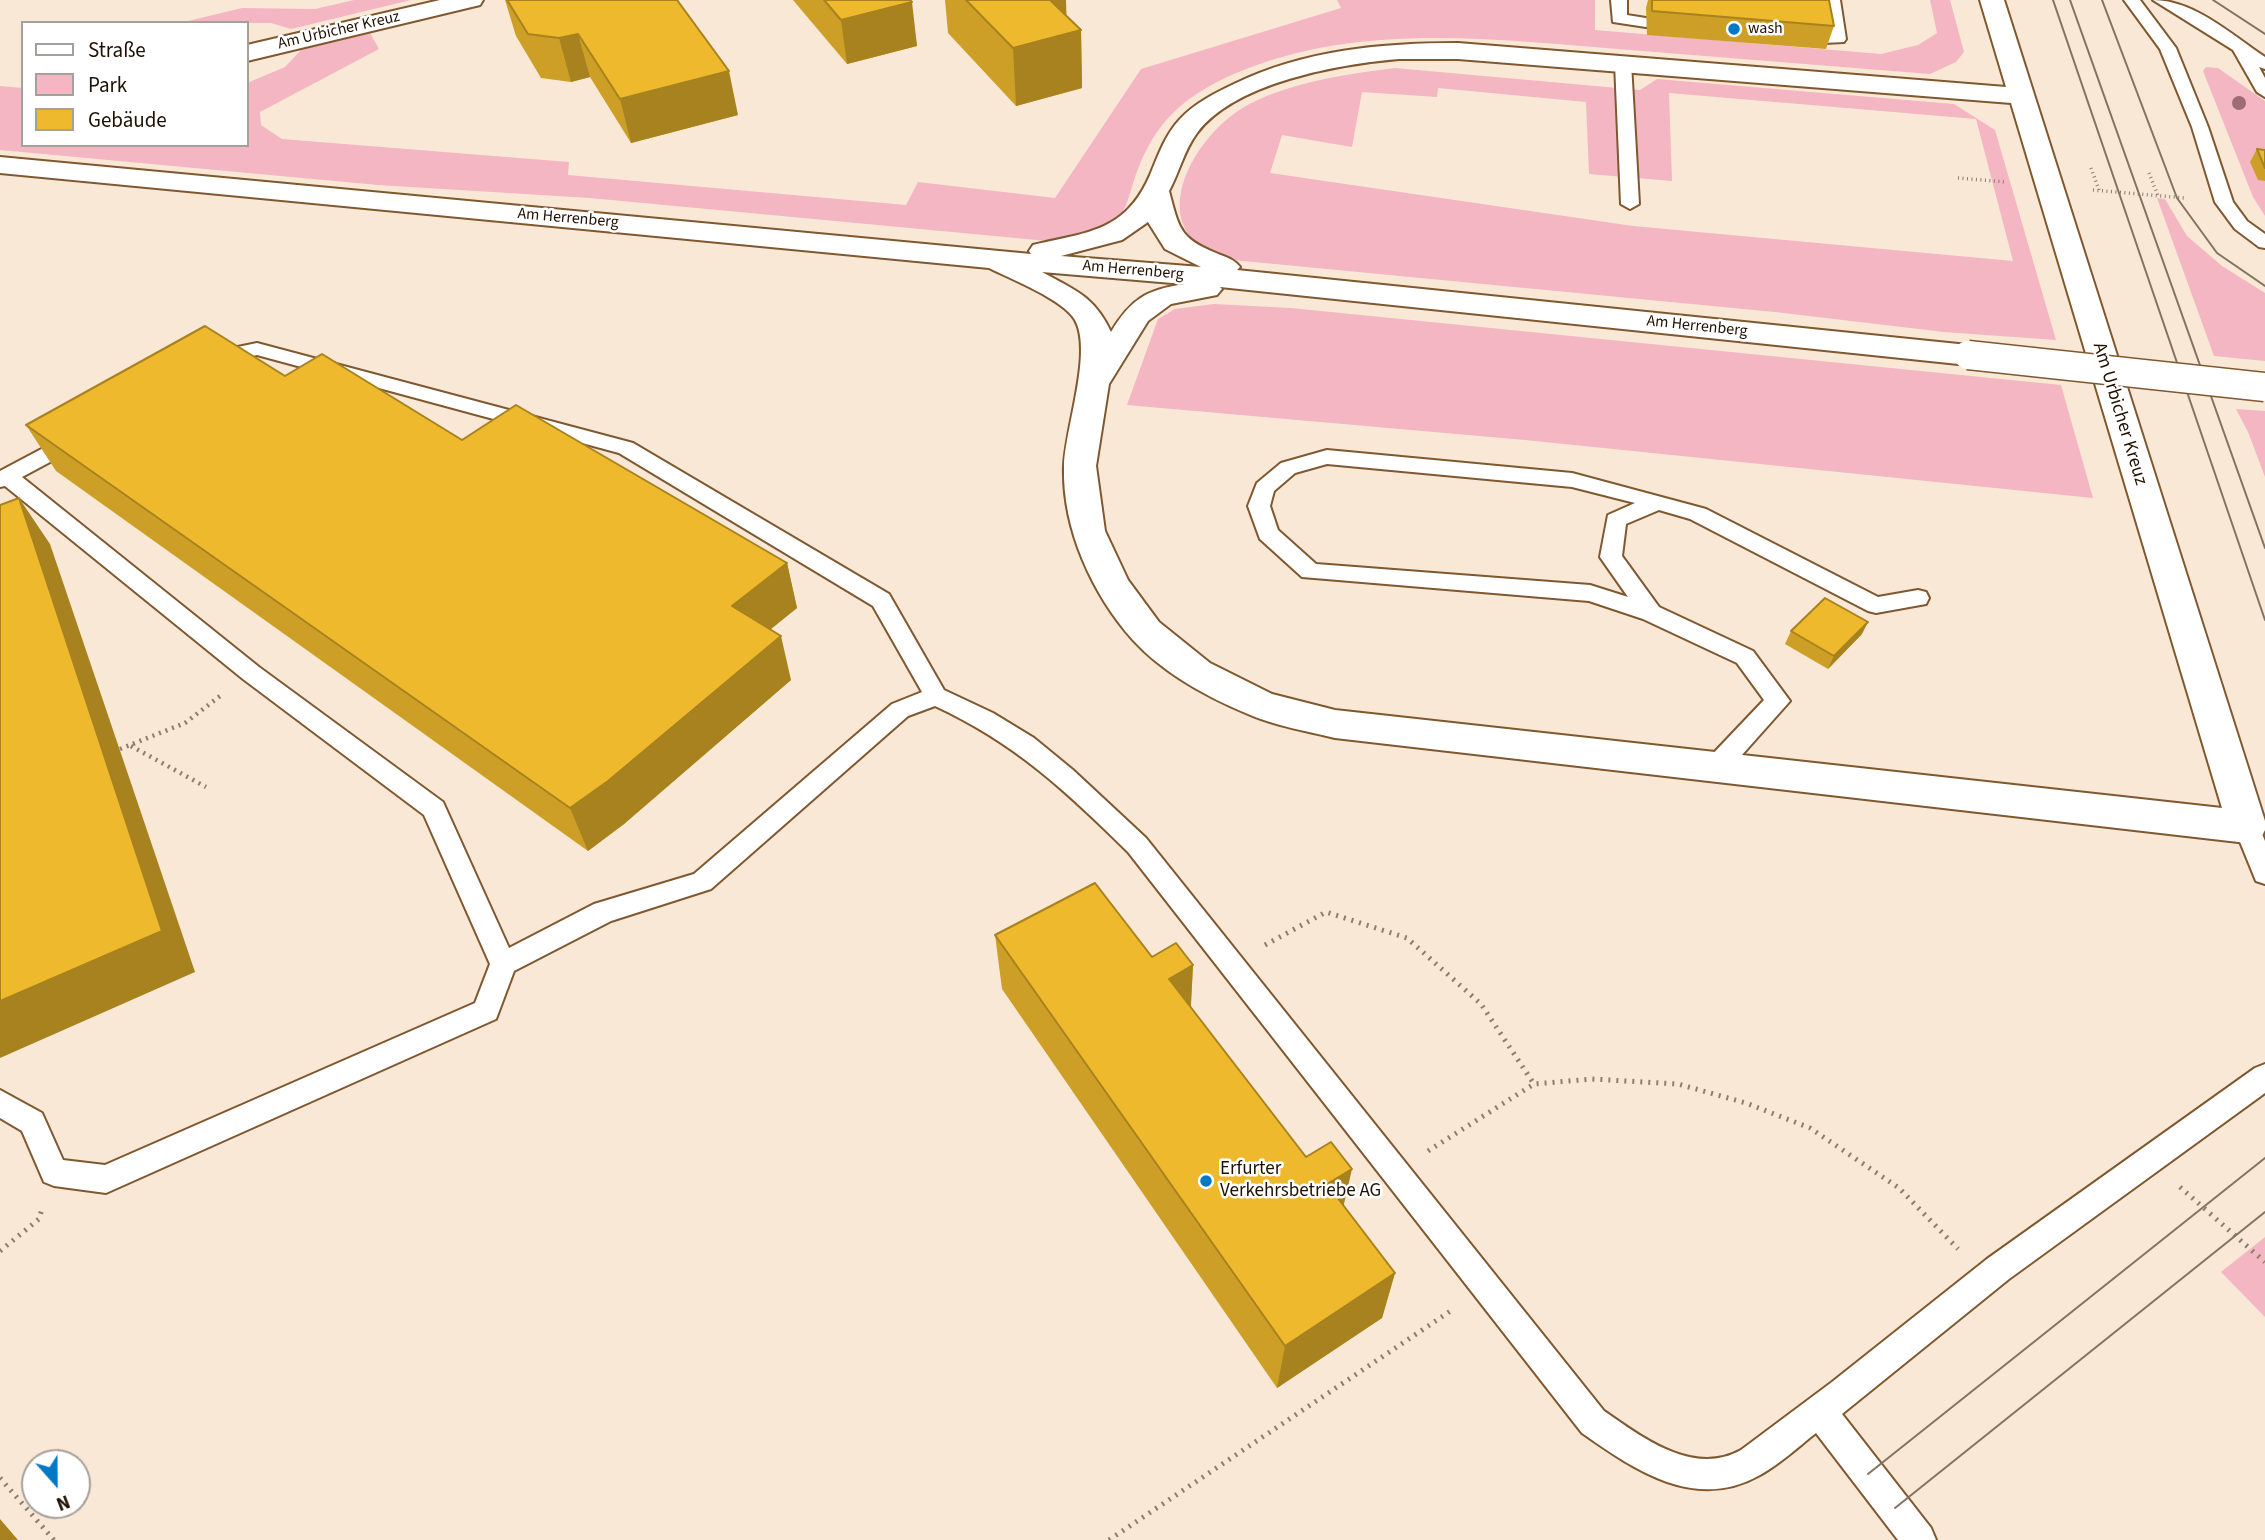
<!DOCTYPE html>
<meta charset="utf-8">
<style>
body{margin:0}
#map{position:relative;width:2265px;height:1540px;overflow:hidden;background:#fae8d6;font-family:"Source Sans 3",sans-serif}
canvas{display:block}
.legend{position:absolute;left:21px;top:21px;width:228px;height:126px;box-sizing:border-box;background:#fff;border:2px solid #a6a09a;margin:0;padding:9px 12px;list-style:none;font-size:21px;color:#201102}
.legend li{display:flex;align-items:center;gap:14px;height:35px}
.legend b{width:35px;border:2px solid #a6a09a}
.north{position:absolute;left:21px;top:1449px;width:70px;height:70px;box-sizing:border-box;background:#fff;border:2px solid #a6a09a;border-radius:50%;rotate:159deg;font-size:19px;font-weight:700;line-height:28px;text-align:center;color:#201102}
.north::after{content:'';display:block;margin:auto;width:24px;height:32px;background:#0079c3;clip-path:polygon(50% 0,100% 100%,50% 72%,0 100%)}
</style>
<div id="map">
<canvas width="2265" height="1540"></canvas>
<ul class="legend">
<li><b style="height:9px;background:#fff"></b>Straße</li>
<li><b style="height:19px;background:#f3b6c2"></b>Park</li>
<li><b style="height:19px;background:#eeb92c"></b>Gebäude</li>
</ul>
<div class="north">N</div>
</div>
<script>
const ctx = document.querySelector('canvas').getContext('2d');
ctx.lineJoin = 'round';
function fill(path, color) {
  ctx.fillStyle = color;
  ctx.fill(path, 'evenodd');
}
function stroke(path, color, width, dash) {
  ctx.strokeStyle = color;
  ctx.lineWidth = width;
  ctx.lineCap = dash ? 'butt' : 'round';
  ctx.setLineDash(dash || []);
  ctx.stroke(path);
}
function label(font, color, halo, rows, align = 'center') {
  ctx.font = font + ' "Source Sans 3",sans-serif';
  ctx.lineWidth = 5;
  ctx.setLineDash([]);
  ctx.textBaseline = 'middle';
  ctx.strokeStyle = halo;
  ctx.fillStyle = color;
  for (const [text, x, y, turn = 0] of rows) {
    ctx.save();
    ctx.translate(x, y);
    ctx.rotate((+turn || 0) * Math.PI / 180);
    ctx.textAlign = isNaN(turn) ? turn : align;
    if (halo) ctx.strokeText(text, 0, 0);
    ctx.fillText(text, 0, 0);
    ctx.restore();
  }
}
const green = new Path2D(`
 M354 0H411L291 29 271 23H180L242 8 315 9Z
 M1337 0H1595V30L1881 54 1918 45 1937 33 1930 0H1950L1964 52 1956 62 1930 74C1830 66 1730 58 1630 50 1498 40 1359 20 1234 74 1182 97 1154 123 1135 177 1130 193 1126 212 1113 225 1102 236 1064 240 1048 241L590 198 378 185 0 150V86L23 88V145H247V83L285 67 302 49 370 33 379 49 260 112 261 125 282 139 569 162 568 175 906 205 918 182 1055 198 1141 69 1341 8Z
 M2206 67 2218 68 2265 101V216L2253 197 2203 71Z
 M1395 68 1640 90 1657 79 1954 104 1995 130 2056 340 1944 332 1775 312 1233 260C1224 257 1211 255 1203 250 1150 210 1199 135 1241 109 1283 83 1347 74 1395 68ZM1438 88 1586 102 1589 174 1672 181 1669 93 1976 119 2013 261 1633 226 1270 173 1282 135 1352 147 1362 92 1437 97Z
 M2157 198 2165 199 2187 236 2222 266 2265 293V361L2214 356Z
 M1214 304 1291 308 2061 385 2093 498 1525 440 1127 405 1158 319 1175 309Z
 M2236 409 2265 411V477L2248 432Z
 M2265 1237V1317L2221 1272Z`);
const pathFar2 = new Path2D(`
 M2091 168 2099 190
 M2149 173 2158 196
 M1958 178 2007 182
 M2093 190 2185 198`);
const pathFar1 = new Path2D(`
 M131 746 206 787
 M120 749 185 723 220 696`);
const path = new Path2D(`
 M1265 945 1326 912 1407 938 1481 1004 1534 1084
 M1428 1151 1534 1084 1592 1079 1678 1084 1746 1103 1810 1128 1899 1188 1958 1249
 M2180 1187 2265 1262
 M0 1251 39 1219 42 1209
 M0 1478 54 1540
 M1109 1540 1452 1310`);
const service = new Path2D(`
 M1611 0H1627V15L1652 19 1654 22 1646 27 1613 22Z
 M1824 0H1840L1846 39 1844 42 1824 43 1816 38 1818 35 1829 34Z
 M2124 0H2140L2176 48 2208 127 2233 202 2247 221 2265 234V248L2259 247 2235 229 2215 202 2192 127 2160 49Z
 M2153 0C2194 0 2232 35 2265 57V69L2259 67 2265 78V97L2257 92 2233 50Z
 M1623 58 1631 63 1639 204 1630 209 1621 204 1615 63Z
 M257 343 633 443 889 594 944 690 993 713 1034 738 1073 770 1146 838 1604 1411C1642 1437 1693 1477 1741 1450L1832 1382 1987 1259 2255 1068 2265 1064V1093L2009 1279 1842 1414 1931 1528 1936 1540H1898L1816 1433C1798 1447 1780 1464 1760 1475 1695 1512 1635 1470 1582 1433L1128 852C1066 791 1015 743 935 706L908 716 711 889 611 921 514 971 496 1019 106 1193 54 1186 44 1182 22 1131 0 1118V1090L42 1113 63 1160 105 1165 475 1003 490 964 424 815 243 679 5 486 0 487V471L66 436H80L83 441 80 446 22 477 259 667 443 802 509 948 594 904 694 874 892 704 922 692 873 606 619 453 257 355 214 366 207 364 204 360 218 351Z
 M1327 450 1572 473 1706 509 1878 597 1918 590 1926 592 1929 598 1926 604 1876 613 1868 611 1690 519 1659 510 1626 524 1622 556 1659 607 1753 651 1790 701 1725 774 1716 776 1707 774 1704 767 1707 760 1764 700 1737 663 1643 619 1589 601 1302 577 1260 539 1248 506 1257 483 1281 463ZM1327 464 1572 487 1635 503 1608 515 1600 557 1628 597 1590 585 1316 564 1278 530 1270 506 1274 491 1295 473Z
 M2247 817 2256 820 2265 841V884L2256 881 2234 827 2238 820Z`);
const minor = new Path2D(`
 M440 0H483L480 5 247 61V45Z`);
const secondary = new Path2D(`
 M1980 0H2004L2265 821V830L2261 838 2247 843 1335 738C1307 731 1275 726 1248 714 1207 697 1163 673 1133 640 1092 594 1062 528 1064 466 1065 429 1093 352 1075 320 1064 300 1011 279 989 268L0 173V157L1031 254 1029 251 1033 245C1086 232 1125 233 1150 175 1158 156 1165 135 1180 119 1195 103 1215 93 1234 84 1304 50 1381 43 1458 43L2006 87ZM1399 59H1458L2011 103 2222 808 1335 710 1272 694 1210 663 1159 622 1128 580 1105 531 1096 466 1109 384 1148 321 1171 304 1217 295 1222 289 1220 287 1968 365 1979 362 1983 355 1979 348 1968 345 1237 270 1240 267C1234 259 1225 257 1216 253 1179 238 1179 228 1169 191 1179 173 1184 150 1197 133 1235 82 1340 64 1399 59ZM1148 222 1165 249 1201 267 1061 256 1122 240ZM1042 272 1184 284C1146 290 1131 299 1111 332 1094 296 1075 290 1042 272Z`);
const tram = new Path2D(`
 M2053 0 2265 620
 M2070 0 2265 548
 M2102 0 2177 198 2217 253 2265 286
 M2213 0 2265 34
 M1868 1474 2265 1158
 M1895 1508 2265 1212`);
const secondaryBridge = new Path2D(`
 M1968 355 2265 387`);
const trees = [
 [2239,103]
];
const wall = new Path2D(`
 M505 0H677L738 115 631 143 590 77 571 82 541 78 516 36Z
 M793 0H910L917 46 847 64Z
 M945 0H1066V15L1081 30 1082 88 1016 106 948 33Z
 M1648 0H1829L1834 26 1826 49 1647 35 1646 8Z
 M2257 149 2265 150V181L2258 180 2250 162Z
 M26 425 462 440 787 563 797 608 770 629 791 680 624 824 588 851 56 471Z
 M1791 631 1862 634 1828 669 1785 644Z
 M995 935 1193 965 1191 1007 1395 1273 1382 1318 1277 1388 1002 989Z`);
const shadedWall = new Path2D(`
 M1055 0H1066L1067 33 1081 30 1082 88 1016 106 1013 48 1051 1Z
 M912 2 917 46 847 64 841 20Z
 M578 34 590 77 571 82 559 38Z
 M729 71 738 115 631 143 620 99Z
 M19 498 50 544 195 972 0 1058V1001Z
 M787 563 797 608 744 651 732 606Z
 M1868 622 1862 634 1828 669 1834 656Z
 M781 636 791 680 624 824 588 851 570 808Z
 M1193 965 1190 1019 1169 979Z
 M1352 1169 1341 1217 1327 1184Z
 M1395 1273 1382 1318 1277 1388 1285 1346Z
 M0 1519 18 1540H0Z`);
const building = new Path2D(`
 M507 0H677L729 71 620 99 578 34 559 38 528 34Z
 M824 0H910L912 2 841 20Z
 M966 0H1055L1051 1 1081 30 1013 48Z
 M1652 0H1829L1834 26 1652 11Z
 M2257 149 2265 150V168Z
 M205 326 285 376 322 354 462 440 516 405 787 563 732 606 781 636 608 781 570 808 26 425Z
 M19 498 162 931 0 1001V505Z
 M1825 598 1868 622 1834 656 1791 631Z
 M1095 883 1152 957 1176 943 1193 965 1169 979 1306 1157 1331 1142 1352 1169 1327 1184 1395 1273 1285 1346 995 935Z`);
const markers = [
 [1734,29,7,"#0079c3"],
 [1206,1181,7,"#0079c3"]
];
const farPoinames = [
 ["wash",1748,29]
];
const farStreetnames = [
 ["Am Urbicher Kreuz",339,31,-13],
 ["Am Herrenberg",568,219,5],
 ["Am Herrenberg",1133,271,5],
 ["Am Herrenberg",1697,327,6]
];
const streetNames = [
 ["Am Urbicher Kreuz",2119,414,73]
];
const poiNames = [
 ["Erfurter",1220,1170],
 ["Verkehrsbetriebe AG",1220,1192]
];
fill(green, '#f3b6c2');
stroke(service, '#7f582f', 4);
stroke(minor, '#7f582f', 4);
stroke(secondary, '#7f582f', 4);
stroke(pathFar2, '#8e7d6d', 3.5, [1, 3.5]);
stroke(pathFar1, '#8e7d6d', 4.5, [2, 5]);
stroke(path, '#8e7d6d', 5, [2, 6]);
fill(service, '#fff');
fill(minor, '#fff');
fill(secondary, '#fff');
stroke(tram, '#837362', 2);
stroke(secondaryBridge, '#7f582f', 31, []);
stroke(secondaryBridge, '#fff', 28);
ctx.fillStyle = '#9f6b74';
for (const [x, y] of trees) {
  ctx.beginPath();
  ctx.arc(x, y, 7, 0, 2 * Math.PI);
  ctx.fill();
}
fill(wall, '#cd9f26');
fill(shadedWall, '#a7821f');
fill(building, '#eeb92c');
stroke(building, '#a7821f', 2);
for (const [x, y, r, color] of markers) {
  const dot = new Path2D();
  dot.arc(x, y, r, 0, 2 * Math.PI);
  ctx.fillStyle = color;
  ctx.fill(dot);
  stroke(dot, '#fff', 2.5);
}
label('16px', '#201102', '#fff', farPoinames, 'left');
label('16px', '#201102', '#fff', farStreetnames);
label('19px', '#201102', '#fff', streetNames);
label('19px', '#201102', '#fff', poiNames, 'left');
</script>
